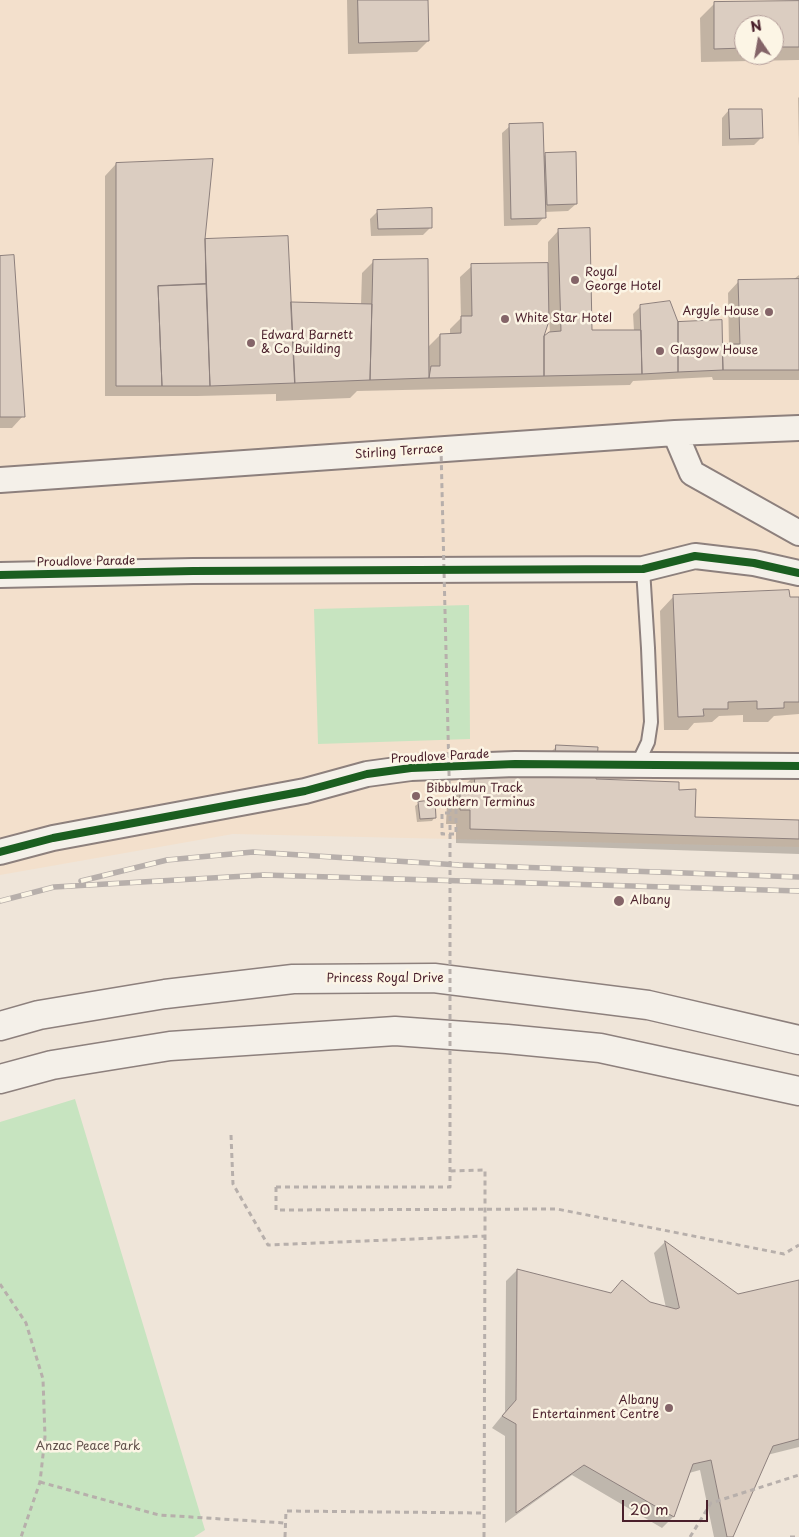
<!DOCTYPE html>
<style>
body{margin:0}
#map{position:relative;width:799px;height:1537px;overflow:hidden;background:#efe5d9;font-family:"Playpen Sans",sans-serif}
canvas{display:block}
.north{position:absolute;left:734px;top:15px;width:50px;height:50px;box-sizing:border-box;background:#fcf5e5;border:1px solid #b59f9b;border-radius:50%;rotate:348deg;font-size:14px;font-weight:700;line-height:20px;text-align:center;color:#4a1f2b}
.north::after{content:'';display:block;margin:auto;width:18px;height:22px;background:#846468;clip-path:polygon(50% 0,100% 100%,50% 72%,0 100%)}
.scale{position:absolute;left:622px;top:1500px;width:86px;height:22px;box-sizing:border-box;border:2px solid #4a1f2b;border-top:0;padding-left:6px;font-size:15px;line-height:18px;white-space:nowrap;color:#4a1f2b;-webkit-text-stroke:4px #fcf5e5;paint-order:stroke}
</style>
<div id="map">
<canvas width="799" height="1537"></canvas>
<div class="north">N</div>
<div class="scale">20 m</div>
</div>
<script>
const ctx = document.querySelector('canvas').getContext('2d');
ctx.lineJoin = 'round';
function fill(path, color) {
  ctx.fillStyle = color;
  ctx.fill(path, 'evenodd');
}
function stroke(path, color, width, dash) {
  ctx.strokeStyle = color;
  ctx.lineWidth = width;
  ctx.lineCap = dash ? 'butt' : 'round';
  ctx.setLineDash(dash || []);
  ctx.stroke(path);
}
function label(font, color, halo, rows, align = 'center') {
  ctx.font = font + ' "Playpen Sans",sans-serif';
  ctx.lineWidth = 5;
  ctx.setLineDash([]);
  ctx.textBaseline = 'middle';
  ctx.strokeStyle = halo;
  ctx.fillStyle = color;
  for (const [text, x, y, turn = 0] of rows) {
    ctx.save();
    ctx.translate(x, y);
    ctx.rotate((+turn || 0) * Math.PI / 180);
    ctx.textAlign = isNaN(turn) ? turn : align;
    if (halo) ctx.strokeText(text, 0, 0);
    ctx.fillText(text, 0, 0);
    ctx.restore();
  }
}
const built = new Path2D(`
 M0 0H799V847L233 834 0 875ZM744 25H774V55H744Z`);
const green = new Path2D(`
 M469 605 470 739 318 744 314 609Z
 M75 1099 205 1530 194 1537H0V1122Z`);
const shadow = new Path2D(`
 M347 0H427L428 41 417 52 348 54Z
 M799 2V60L701 62 700 18 714 4ZM744 25H774V55H744Z
 M799 97V147L798 98Z
 M729 110 761 138 754 145 722 146V118Z
 M510 126 543 157 546 154 576 204 568 211 544 212V217L537 225 504 226 502 133Z
 M116 164 204 240 287 237 290 305H361L362 273 373 262 428 347 440 335H450V329L461 318 460 277 472 266 548 264V242L559 230 591 332 634 331 633 314 641 306 722 345H729L728 293 739 281 793 280 799 275V380H713L712 377 633 381 630 385 357 391 350 398 276 401V394L198 396H105V176ZM549 317 550 333 541 340Z
 M378 211 431 227 423 235 371 236 370 219Z
 M0 257 23 416 12 428H0Z
 M674 596 799 598V714L774 716 768 722H743V715L719 716 712 722 694 723 688 730H664L660 611Z
 M557 746 595 781 677 792 694 819 799 822V854L456 843V824H446L447 803 475 775 542 761Z
 M419 803 435 817 432 821 417 822 415 806Z
 M665 1242 738 1296 799 1281V1447L767 1455 732 1537H714L700 1470 689 1473 673 1517 662 1528 572 1475 505 1523V1436L492 1428 505 1412 506 1281 517 1270 610 1294 622 1282 649 1304 666 1308 654 1253Z`);
const building = new Path2D(`
 M358 0H428L429 41 359 43Z
 M799 1V47H774V25H744V48L714 49V2Z
 M729 109H762L763 138 730 139Z
 M543 123 546 218 511 219 509 124Z
 M576 152 577 204 547 205 545 153Z
 M213 159 205 239 206 284 158 286 162 386H116V163Z
 M432 208V228L378 229 377 210Z
 M590 228 592 330H641L642 374 544 376V336L549 332 561 331 558 229Z
 M288 236 295 383 210 386 205 239Z
 M14 255 25 417H0V256Z
 M428 259 429 378 370 380 373 260Z
 M548 263 549 321 544 336V376L429 378 431 366H440V334L461 333V316H472L471 264Z
 M799 279V370H723L722 344H740L738 280Z
 M206 284 210 386H162L158 286Z
 M670 301 678 322V372L642 374 640 305Z
 M291 302 372 304 370 380 295 383Z
 M722 320 723 370 678 372V322Z
 M789 590 790 597H799V702H784V708L757 709V701L728 702V709H703L704 716 678 717 673 595Z
 M556 745 598 747 596 779 679 782V790L696 789 695 817 799 820V839L470 829V810H460V787L474 788 475 774 555 776Z
 M435 800 436 818 420 819 418 802Z
 M665 1241 738 1294 799 1280V1439L773 1446 733 1537H727L711 1460 693 1464 674 1517 584 1465 516 1513V1424L502 1416 516 1400 517 1269 611 1293 622 1280 650 1302 676 1309 679 1308Z`);
const path = new Path2D(`
 M450 813H442V834H456V792
 M231 1135 233 1184 268 1245 485 1236V1170L450 1171
 M276 1187V1210L557 1209 784 1254 799 1245
 M0 1284 26 1323 43 1379 45 1437 40 1482 21 1537
 M40 1482 159 1515 285 1523
 M285 1537 286 1511 484 1513
 M484 1537 485 1236
 M690 1537 711 1503 799 1475
 M790 1537H799`);
const service = new Path2D(`
 M637 765 648 742 651 722 648 648 643 569`);
const minor = new Path2D(`
 M675 433 692 473 799 533
 M0 480 675 433 799 428
 M0 575 193 571 643 569 695 556 754 563 799 573
 M0 852 53 838 305 791 367 774 411 768 515 764 799 766`);
const secondary = new Path2D(`
 M0 1026 39 1015 165 994 293 979 434 978 648 1005 799 1040
 M0 1079 52 1065 170 1046 395 1031 507 1039 600 1048 799 1091`);
const rail = new Path2D(`
 M81 881 167 860 253 852 459 865 799 877
 M0 901 54 887 264 875 799 891`);
const pathBridge = new Path2D(`
 M276 1187H450V813L441 449`);
const cycleway = new Path2D(`
 M0 575 193 571 643 569 695 556 754 563 799 573
 M0 852 53 838 305 791 367 774 411 768 515 764 799 766`);
const markers = [
 [575,280,5,"#846468"],
 [769,312,5,"#846468"],
 [505,319,5,"#846468"],
 [251,343,5,"#846468"],
 [660,351,5,"#846468"],
 [416,796,5,"#846468"],
 [619,901,6,"#846468"],
 [669,1408,5,"#846468"]
];
const poiNames = [
 ["Royal",585,273],
 ["George Hotel",585,287],
 ["Argyle House",759,312,"right"],
 ["White Star Hotel",515,319],
 ["Edward Barnett",261,336],
 ["& Co Building",261,350],
 ["Glasgow House",670,351],
 ["Bibbulmun Track",426,789],
 ["Southern Terminus",426,803],
 ["Albany",630,901],
 ["Albany",659,1401,"right"],
 ["Entertainment Centre",659,1415,"right"]
];
const streetNames = [
 ["Stirling Terrace",399,452,-4],
 ["Proudlove Parade",86,562,-1],
 ["Proudlove Parade",440,757,-3],
 ["Princess Royal Drive",385,979]
];
const parkNames = [
 ["Anzac Peace Park",88,1447]
];
fill(built, '#f3e0cc');
fill(green, '#c7e4c0');
fill(shadow, '#0003');
fill(building, '#dbcdc1');
stroke(building, '#8d807d', 1);
stroke(service, '#8d807d', 16);
stroke(minor, '#8d807d', 28);
stroke(secondary, '#8d807d', 31);
stroke(path, '#b7afab', 3, [5, 4]);
stroke(service, '#f4f0e9', 12);
stroke(minor, '#f4f0e9', 24);
stroke(secondary, '#f4f0e9', 28);
stroke(rail, '#b7afab', 5.5);
stroke(rail, '#fcf5e5', 4, [11]);
stroke(pathBridge, '#b7afab', 3, [5, 4]);
stroke(cycleway, '#1b5e20', 8);
for (const [x, y, r, color] of markers) {
  const dot = new Path2D();
  dot.arc(x, y, r, 0, 2 * Math.PI);
  ctx.fillStyle = color;
  ctx.fill(dot);
  stroke(dot, '#fcf5e5', 2);
}
label('12px', '#4a1f2b', '#fcf5e5', poiNames, 'left');
label('12px', '#4a1f2b', '#fcf5e5', streetNames);
label('12px', '#61504b', '#fcf5e5', parkNames);
</script>
